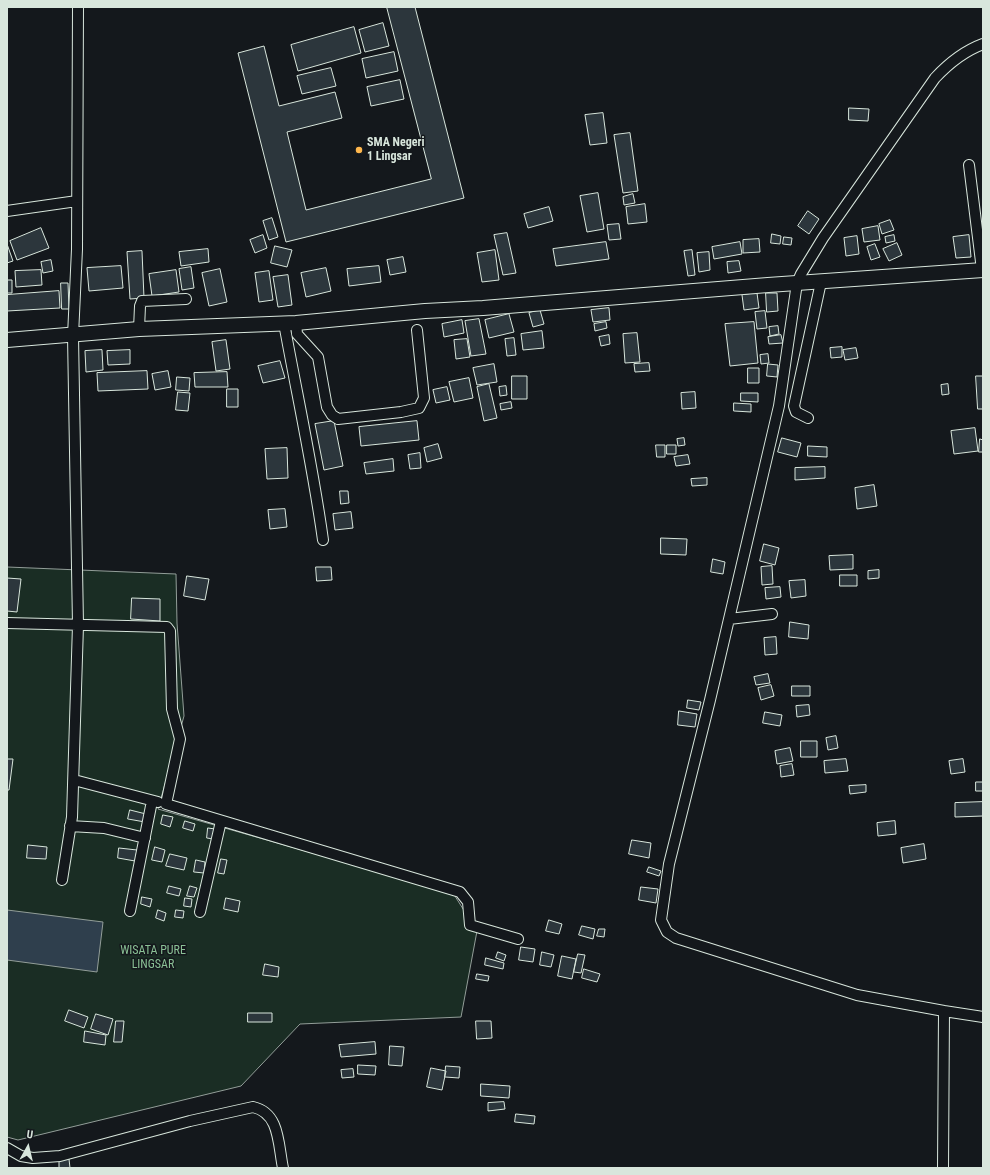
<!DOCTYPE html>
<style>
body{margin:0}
#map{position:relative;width:990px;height:1175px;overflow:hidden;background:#14181c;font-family:"Roboto Condensed",sans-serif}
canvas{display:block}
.frame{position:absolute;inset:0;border:8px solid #d8e6dc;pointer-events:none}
.north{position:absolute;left:8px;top:1127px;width:40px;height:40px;-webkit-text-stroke:3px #14181c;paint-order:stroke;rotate:8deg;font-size:11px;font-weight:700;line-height:16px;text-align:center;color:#d8e6dc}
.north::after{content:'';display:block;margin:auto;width:14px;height:18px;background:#d8e6dc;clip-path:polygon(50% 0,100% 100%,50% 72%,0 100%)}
</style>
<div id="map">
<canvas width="990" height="1175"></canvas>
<div class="frame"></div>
<div class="north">U</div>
</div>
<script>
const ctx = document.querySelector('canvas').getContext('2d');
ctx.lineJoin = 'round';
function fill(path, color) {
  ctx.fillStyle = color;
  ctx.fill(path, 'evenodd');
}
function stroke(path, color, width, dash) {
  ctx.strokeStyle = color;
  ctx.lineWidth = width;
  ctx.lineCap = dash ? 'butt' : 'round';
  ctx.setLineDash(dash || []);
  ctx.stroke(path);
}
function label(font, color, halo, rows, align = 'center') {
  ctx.font = font + ' "Roboto Condensed",sans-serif';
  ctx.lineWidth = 3;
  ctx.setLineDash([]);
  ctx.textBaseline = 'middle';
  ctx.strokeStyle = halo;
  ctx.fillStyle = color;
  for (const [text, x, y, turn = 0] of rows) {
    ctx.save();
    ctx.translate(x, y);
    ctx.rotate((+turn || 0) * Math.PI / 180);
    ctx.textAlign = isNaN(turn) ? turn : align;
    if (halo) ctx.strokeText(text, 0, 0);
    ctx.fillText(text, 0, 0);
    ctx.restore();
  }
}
const green = new Path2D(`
 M7 567 176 574 177 623 184 716 158 809 453 893 477 931 461 1017 300 1024 241 1086 18 1140 7 1137Z`);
const water = new Path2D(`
 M7 910 103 922 97 972 7 960Z`);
const building = new Path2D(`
 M387 7H415L464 198 286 242 238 53 264 46 279 106 335 92 342 118 287 132 306 210 431 179Z
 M383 23 389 46 365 52 359 30Z
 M354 27 361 53 298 71 291 45Z
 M394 52 398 71 366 78 362 59Z
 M331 68 336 86 302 94 297 76Z
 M400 80 404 99 371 106 367 87Z
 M849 108 869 109 868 121 849 120Z
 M603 113 607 143 590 145 585 115Z
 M630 133 638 191 623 193 614 135Z
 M598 193 604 229 587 232 580 196Z
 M633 194 635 203 624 205 623 197Z
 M645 204 647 222 628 224 626 207Z
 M549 207 553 221 528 228 524 214Z
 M808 211 819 219 809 234 798 226Z
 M272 218 278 237 269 240 263 221Z
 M890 220 894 230 882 234 879 224Z
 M619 224 621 239 609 240 607 225Z
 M878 226 880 240 864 242 862 229Z
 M41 228 49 248 17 260 10 241Z
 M507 233 516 273 503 275 494 235Z
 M772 234 781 236 780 244 771 243Z
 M263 235 267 248 255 253 250 240Z
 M894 235 895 241 886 243 885 237Z
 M969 235 971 257 956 258 953 237Z
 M857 236 859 254 846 256 844 238Z
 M784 237 792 238 791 245 783 244Z
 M759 239 760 252 743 253V240Z
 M606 242 609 259 556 266 553 249Z
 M740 242 742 254 714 259 712 247Z
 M897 243 902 255 889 261 883 249Z
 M7 244 13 261 7 263Z
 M875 244 880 257 871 260 867 247Z
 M275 246 292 250 287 267 271 263Z
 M208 249 209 262 181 266 179 252Z
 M495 250 499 280 482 282 477 253Z
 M692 250 695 275 688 276 684 251Z
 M142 251 144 298 130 299 127 252Z
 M709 252 710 270 699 272 697 253Z
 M403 257 406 272 390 275 387 260Z
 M51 260 53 271 43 273 41 262Z
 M739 261 741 271 728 273 727 262Z
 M121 266 123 288 89 291 87 268Z
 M379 266 381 282 349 286 347 269Z
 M191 267 194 288 182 290 179 269Z
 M326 268 331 291 306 297 301 273Z
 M220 269 227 302 209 306 202 273Z
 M41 270 42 285 16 287 15 271Z
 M176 270 179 292 152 296 149 274Z
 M269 271 273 300 259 302 255 273Z
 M288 275 292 305 278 307 273 277Z
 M7 280H12V293H7Z
 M61 283H68L69 309H62Z
 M59 291 60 308 7 311V295Z
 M757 293 759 308 744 310 742 295Z
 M766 293H777L778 311 767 312Z
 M609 308 610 320 593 322 591 310Z
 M540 310 544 324 533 327 529 313Z
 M765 311 767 328 757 329 755 312Z
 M509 314 514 332 489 338 485 320Z
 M479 319 486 354 471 356 465 321Z
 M462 320 464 333 444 337 442 324Z
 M606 322 607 328 595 331 594 324Z
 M754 322 758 363 730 366 725 324Z
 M778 326 779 334 770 336 769 327Z
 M542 331 544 348 523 350 521 334Z
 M637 333 640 362 625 363 623 334Z
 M609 335 610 344 601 346 599 337Z
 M781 335 783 343 769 344 768 337Z
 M514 338 516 355 507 356 505 339Z
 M467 339 470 357 456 359 454 340Z
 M226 340 230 369 216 371 212 342Z
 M842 347V357L831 358 830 348Z
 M856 348 858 358 845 360 843 350Z
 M102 350 103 370 86 372 85 351Z
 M130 350V364L108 365 107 351Z
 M768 354 769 363 761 364 760 355Z
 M280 361 285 378 263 383 258 366Z
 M649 363 650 371 635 372 634 364Z
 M494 364 497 382 477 385 473 368Z
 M768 364 778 365 777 377 767 376Z
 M748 368H759V383H748Z
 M147 371 148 389 98 391 97 373Z
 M168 371 171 387 155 390 152 374Z
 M227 372 228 387H195L194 373Z
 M512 376H527V399H512Z
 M976 376H983V409H978Z
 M177 377 190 378 189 391 176 390Z
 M469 378 473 398 454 402 449 382Z
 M489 384 497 418 484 421 477 387Z
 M948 384 949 394 942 395 941 385Z
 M506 386 507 395 500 396 499 387Z
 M447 387 450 400 436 403 433 390Z
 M227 389H238V407H227Z
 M178 392 190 393 188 411 176 410Z
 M695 392 696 408 682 409 681 393Z
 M741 393H758V402L741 401Z
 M511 402 512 408 501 410 500 404Z
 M734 403 751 404V412L734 411Z
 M334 421 343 466 324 470 315 424Z
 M417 421 419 440 361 446 359 427Z
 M975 428 978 451 954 454 951 431Z
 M684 438 685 445 678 446 677 439Z
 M782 438 801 443 797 457 778 452Z
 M980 439 983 440V452H979Z
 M438 444 442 458 427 462 424 448Z
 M656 445H665V457H657Z
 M667 445H676V454H667Z
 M808 446 827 447V457L808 456Z
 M287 448 288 478 267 479 265 449Z
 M420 453 421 468 410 469 408 455Z
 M688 455 690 464 676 466 674 457Z
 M393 459 394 471 366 474 364 463Z
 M825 467V478L795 480V468Z
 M707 478V485L692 486 691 479Z
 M874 485 877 506 857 509 855 488Z
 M340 491H348L349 503 341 504Z
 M285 509 287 527 270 529 268 510Z
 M351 512 353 528 335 530 333 514Z
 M661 538 687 539 686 555 661 554Z
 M764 544 779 548 775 565 760 561Z
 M853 555V569L830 570 829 556Z
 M713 559 725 562 723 574 711 572Z
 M772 566 773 584 762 585 761 567Z
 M316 567H331L332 580 317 581Z
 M879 570V578L868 579V571Z
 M840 575H857V586H840Z
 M187 576 209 579 205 600 184 596Z
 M7 578 21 579 17 612 7 611Z
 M805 580 806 596 791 598 789 581Z
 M780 587 781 597 766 599 765 588Z
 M132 598 160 599V621L131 619Z
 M790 622 809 625 808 639 789 637Z
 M776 637 777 654 765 655 764 638Z
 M768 674 770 683 756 685 754 677Z
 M771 685 774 696 761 700 758 688Z
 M792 686H810V696H792Z
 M688 700 701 702 699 710 687 708Z
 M809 705 810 715 797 717 796 706Z
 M679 711 697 714 695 727 678 725Z
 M765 712 782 715 780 726 763 723Z
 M836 736 838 748 828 750 826 738Z
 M801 741H817V757H801Z
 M790 748 793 761 777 764 775 751Z
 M7 759H13L9 790H7Z
 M846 759 848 771 825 773 824 761Z
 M963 759 965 772 951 774 949 761Z
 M792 764 794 775 781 777 780 766Z
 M976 782H983V791H976Z
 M866 785V792L850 794 849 786Z
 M983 802V816L955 817V803Z
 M130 810 146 814 145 822 128 819Z
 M163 815 173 817 170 827 161 824Z
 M185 821 195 824 193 831 183 828Z
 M895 821 896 834 878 836 877 823Z
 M208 828 215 829 213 839 207 838Z
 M632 840 651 843 649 858 629 854Z
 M924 844 926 859 903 863 901 848Z
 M28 845 47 847 46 859 27 858Z
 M155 847 165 850 162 862 152 860Z
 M119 848 137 850 135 861 118 858Z
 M170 854 187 858 184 870 166 866Z
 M221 859 227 860 224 874 218 873Z
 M196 860 205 862 204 873 194 872Z
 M649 867 661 871 659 876 647 872Z
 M169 886 181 889 179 896 167 893Z
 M190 886 197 888 194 897 187 896Z
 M641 887 658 889 656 903 639 900Z
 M142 897 152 899 150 907 141 904Z
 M185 898 192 899 191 907 184 906Z
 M226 898 240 901 238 912 224 909Z
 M158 910 166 913 164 921 156 918Z
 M176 910 184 911 183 918 175 917Z
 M549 920 562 924 559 934 546 931Z
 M582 926 595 929 593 939 579 935Z
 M599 929H605L604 937 597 936Z
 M521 947 535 949 533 962 519 960Z
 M498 952 506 955 504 961 496 958Z
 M542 952 554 955 551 967 540 965Z
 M578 954 585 955 581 973 574 972Z
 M562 956 576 959 572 979 558 976Z
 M486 958 504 963 503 969 485 965Z
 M265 964 279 967 278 977 263 975Z
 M584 969 600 974 597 982 582 978Z
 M477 974 489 976 488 981 476 979Z
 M69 1010 88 1017 84 1028 65 1021Z
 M248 1013H272V1022H248Z
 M96 1014 113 1019 108 1035 91 1029Z
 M116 1021H124L122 1042H114Z
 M476 1021H491L492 1038 477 1039Z
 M85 1031 106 1035 105 1045 84 1042Z
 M375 1042 376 1054 341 1057 339 1045Z
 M390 1046 404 1047 402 1066 389 1065Z
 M358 1065 376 1066 375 1075 358 1074Z
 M446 1066 460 1067 459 1078 445 1077Z
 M431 1068 446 1071 442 1090 427 1087Z
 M353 1069 354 1077 342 1078 341 1070Z
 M481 1084 510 1086 509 1098 481 1096Z
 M504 1102 505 1109 488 1111V1103Z
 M516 1114 535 1116 534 1124 515 1122Z
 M69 1159 70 1168H59V1160Z`);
const street = new Path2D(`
 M969 165 982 270
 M7 211 77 201
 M284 323C297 395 313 467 323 540
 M296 323 297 334 318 357 327 407 332 415 338 419 401 412 419 408 424 398 417 330
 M139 329 140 306 142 301 186 299
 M808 418 796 412 794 406 821 282
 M729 619 772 614
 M7 623 167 627 170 631 172 709 180 739 166 804 460 892 468 902 470 925 518 939
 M74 780 158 802
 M70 826 104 828 145 838
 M62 880 72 817 78 625 73 336 77 249 78 7
 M130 911 152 801
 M200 912 221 821
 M944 1011 983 1017
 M7 1148 21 1156 33 1158 60 1156 190 1121 253 1107C280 1113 278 1144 283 1168
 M943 1168 944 1011 857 995 676 938 667 932 661 920 669 864 710 700 779 406 797 283 801 274 823 238 935 78C949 63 964 51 983 44`);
const secondary = new Path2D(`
 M7 340 139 329 296 323 425 311 483 308 768 285 983 270`);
const markers = [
 [359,150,4,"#ffb74d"]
];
const poiNames = [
 ["SMA Negeri",367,143],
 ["1 Lingsar",367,157]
];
const parkNames = [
 ["WISATA PURE",153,951],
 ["LINGSAR",153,965]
];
fill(green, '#1a2d24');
stroke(green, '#939e99', 1);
fill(water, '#2f3f4d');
stroke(water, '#939e99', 1);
fill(building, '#2c363c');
stroke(building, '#d8e6dc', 1);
stroke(street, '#d8e6dc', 12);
stroke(secondary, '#d8e6dc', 16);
stroke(street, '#14181c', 10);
stroke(secondary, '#14181c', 14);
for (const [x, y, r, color] of markers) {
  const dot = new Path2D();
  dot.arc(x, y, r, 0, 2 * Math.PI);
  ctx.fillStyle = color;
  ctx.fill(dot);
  stroke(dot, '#14181c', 1.5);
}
label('bold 12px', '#d8e6dc', '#14181c', poiNames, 'left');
label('12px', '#8ac095', '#14181c', parkNames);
</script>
